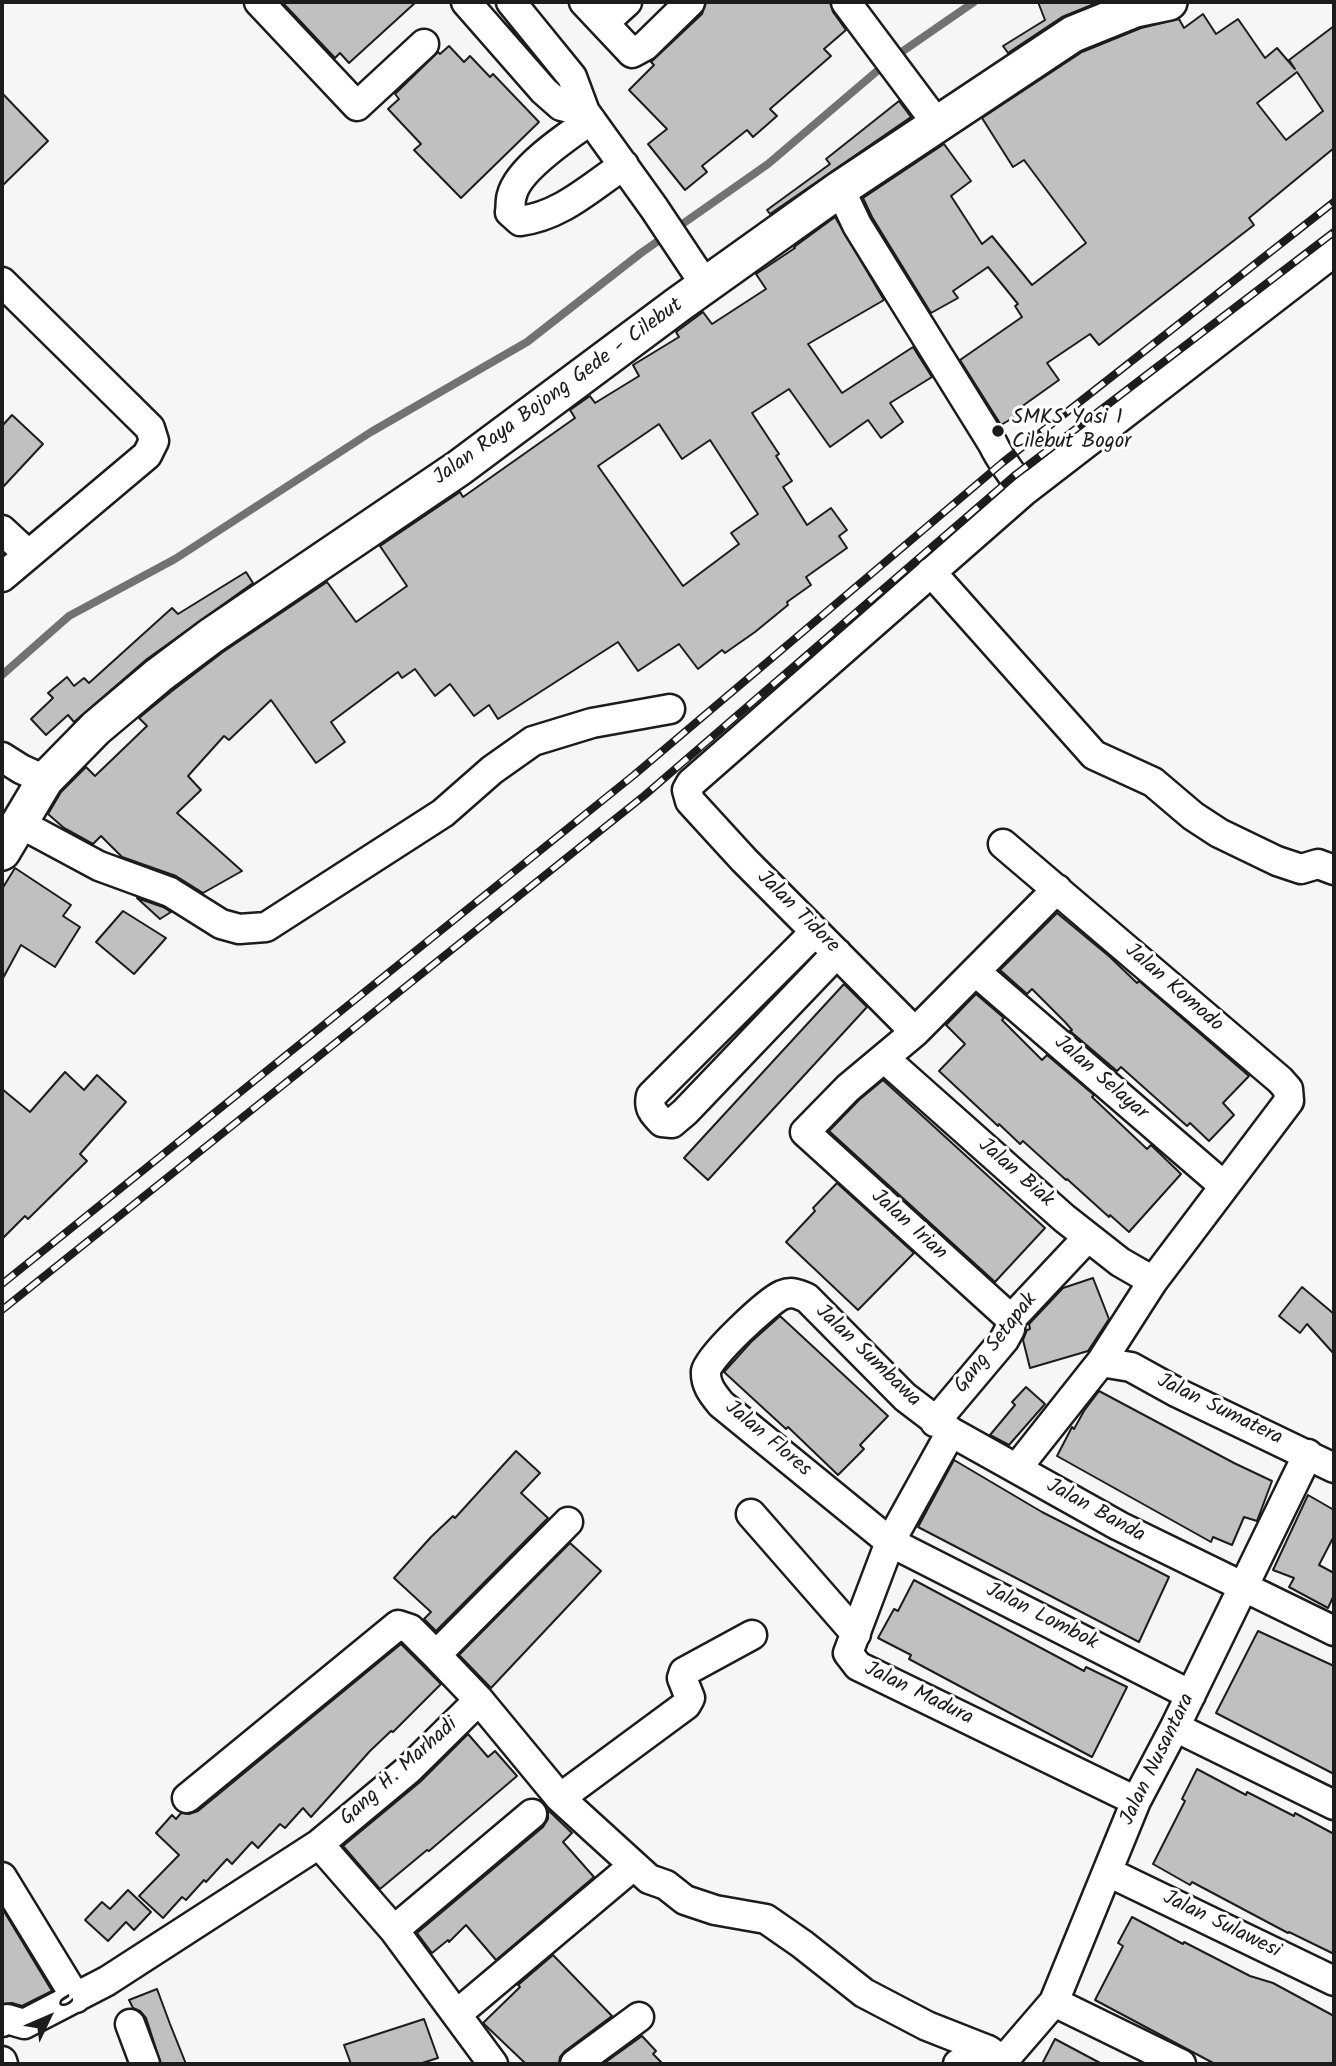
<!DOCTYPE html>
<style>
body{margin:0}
#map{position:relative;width:1336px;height:2066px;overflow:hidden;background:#f6f6f6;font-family:Kalam,sans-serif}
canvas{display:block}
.frame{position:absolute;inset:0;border:4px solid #1c1c1c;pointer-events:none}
.north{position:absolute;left:14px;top:1982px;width:70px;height:70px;-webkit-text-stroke:5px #fff;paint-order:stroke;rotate:46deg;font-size:19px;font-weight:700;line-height:28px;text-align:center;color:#1c1c1c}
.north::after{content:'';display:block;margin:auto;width:24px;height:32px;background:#1c1c1c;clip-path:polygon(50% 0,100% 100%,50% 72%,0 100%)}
</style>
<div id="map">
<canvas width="1336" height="2066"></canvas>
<div class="frame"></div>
<div class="north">U</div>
</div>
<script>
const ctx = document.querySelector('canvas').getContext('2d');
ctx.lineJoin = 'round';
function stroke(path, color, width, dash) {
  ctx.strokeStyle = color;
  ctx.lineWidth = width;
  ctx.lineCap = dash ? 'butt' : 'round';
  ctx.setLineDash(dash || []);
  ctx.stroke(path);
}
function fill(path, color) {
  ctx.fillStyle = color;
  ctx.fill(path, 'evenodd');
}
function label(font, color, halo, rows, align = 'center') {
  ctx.font = font + ' Kalam,sans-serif';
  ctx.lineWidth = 6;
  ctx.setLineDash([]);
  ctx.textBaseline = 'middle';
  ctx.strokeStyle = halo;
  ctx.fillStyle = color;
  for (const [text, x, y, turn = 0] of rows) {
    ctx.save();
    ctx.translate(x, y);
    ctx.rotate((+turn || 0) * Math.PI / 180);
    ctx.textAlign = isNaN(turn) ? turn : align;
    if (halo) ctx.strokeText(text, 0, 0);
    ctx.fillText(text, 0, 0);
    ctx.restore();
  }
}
const stream = new Path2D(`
 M2 675 69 616 175 559 371 432 527 342 641 253 768 164 890 60 974 2`);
const building = new Path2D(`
 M282 2H416L349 63 340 53 335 58Z
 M706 2H830L833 12 846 30 824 49 831 56 770 109 777 116 753 137 747 130 702 166 707 172 685 190 648 144 667 129 629 90 654 65 651 62 702 14Z
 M1038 2H1099L1062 17 1008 53 1003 46 1045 20Z
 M1203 14 1216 34 1238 19 1265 58 1277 48 1295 69 1289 60 1334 26V148L1249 218 1254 225 1099 345 1090 334 1047 363 1059 380 1014 412 1016 416 1001 425 960 360 1022 317 1015 306 1018 304 988 267 953 291 958 298 931 313 872 217 863 198 944 144 971 181 951 196 982 244 992 236 1032 285 1086 243 1024 160 1013 167 982 118 1082 52 1141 28 1179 19 1184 28ZM1297 72 1323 111 1286 140 1257 103Z
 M449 46 464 62 470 56 490 77 493 74 539 122 461 198 414 150 421 144 388 109 399 99 395 94 438 52 440 54Z
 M2 93 48 141 2 186Z
 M899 101 911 117 770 214 767 210 830 164 826 159Z
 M835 217 884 300 808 344 842 393 913 347 932 377 890 403 903 422 881 438 868 420 830 447 789 389 752 413 779 454 776 456 792 481 783 487 807 525 831 508 847 530 839 536 847 548 806 577 811 585 787 602 788 605 755 632 725 653 722 650 698 669 679 644 638 671 618 642 498 719 489 705 474 716 450 684 435 696 415 669 402 678 398 672 331 722 345 742 316 763 271 700 229 740 224 736 188 776 201 790 177 813 242 871 203 893 176 876 122 857 101 836 93 844 64 828 48 814 61 792 86 767 95 776 147 726 139 718 172 691 223 652 327 582 356 622 407 586 380 546 460 492 463 497 575 418 570 410 590 396 595 403 639 376 633 365 679 337 676 332 703 312 712 324 766 289 756 274 795 248 794 247ZM659 424 682 459 710 440 758 514 731 533 739 544 683 586 598 466Z
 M12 415 43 444 2 488V426Z
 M246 572 253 583 147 659 74 722 68 715 46 735 31 719 53 698 48 693 67 677 74 686 84 678 89 683 172 608 178 614Z
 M15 868 71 905 63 916 80 927 55 967 21 945 2 980V889Z
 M137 898 163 907 171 912 160 919Z
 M123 911 166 938 134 974 96 942Z
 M1057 913 1110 957 1137 983 1139 981 1249 1076 1223 1103 1234 1115 1209 1141 1190 1123 1187 1126 1121 1067 1117 1071 1070 1031 1072 1030 1065 1022 1032 989 1027 994 1000 970Z
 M844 984 867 1007 708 1180 684 1158Z
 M976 994 1004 1018 1002 1020 1042 1060 1047 1055 1094 1095 1092 1097 1147 1149 1151 1145 1181 1174 1129 1232 1110 1215 1109 1217 1067 1179 1066 1180 1023 1141 1020 1144 999 1124 998 1126 939 1071 965 1044 946 1025Z
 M65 1072 84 1090 97 1075 126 1102 80 1154 87 1161 28 1219 25 1216 2 1239V1089L30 1112Z
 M883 1080 1045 1228 995 1282 829 1131 859 1100Z
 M837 1183 914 1253 858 1310 786 1242 815 1211 813 1208Z
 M1093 1278 1109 1319 1092 1345 1088 1351 1030 1368 1023 1340 1027 1330 1030 1329 1029 1324 1063 1288Z
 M1302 1287 1334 1314V1354L1307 1324 1300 1333 1279 1316Z
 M780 1316 888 1416 860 1445 864 1449 838 1475 788 1427 786 1429 724 1372 751 1342Z
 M1026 1387 1045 1404 1009 1445 990 1435 1015 1405 1012 1402Z
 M1099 1391 1234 1463 1272 1481 1257 1521 1244 1517 1232 1545 1213 1537 1211 1542 1057 1456 1072 1427 1074 1429 1084 1411Z
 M516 1451 540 1473 521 1493 548 1518 436 1631 424 1619 431 1612 394 1578 431 1537 453 1516 455 1518Z
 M954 1460 1042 1512 1169 1577 1139 1642 918 1527Z
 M1308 1495 1334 1510V1536L1319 1565 1334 1573V1595L1328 1608 1289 1587 1294 1578 1273 1570Z
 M570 1543 601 1571 491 1688 459 1655Z
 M914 1580 1084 1671 1086 1667 1127 1687 1092 1757 909 1659 911 1655 878 1638 894 1609 898 1611Z
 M1258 1631 1334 1666V1774L1216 1713Z
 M401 1644 441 1684 393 1732 391 1731 370 1751 311 1817 303 1808 285 1828 280 1824 258 1848 252 1842 232 1864 227 1859 206 1882 204 1880 186 1900 182 1897 163 1918 139 1896 179 1855 156 1833 172 1815 176 1819 181 1813 189 1814 198 1811Z
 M468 1734 488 1757 495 1751 517 1776 429 1851 427 1850 380 1889 343 1846 420 1782Z
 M1197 1769 1246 1795 1247 1792 1294 1816 1295 1813 1334 1834V1954L1289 1932 1288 1933 1192 1882 1190 1885 1153 1864 1185 1801 1182 1799Z
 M548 1810 572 1833 563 1842 594 1877 496 1960 466 1925 449 1942 448 1940 432 1953 417 1933 543 1827 548 1819Z
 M128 1890 151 1912 134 1930 126 1922 108 1941 85 1920 102 1902 110 1909Z
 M2 1908 52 1991 22 2006 12 2003 2 2004Z
 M1132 1917 1183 1944 1184 1942 1250 1976 1273 1983 1334 2016V2064H1215L1095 2000 1123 1946 1118 1943Z
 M553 1955 612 2016 565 2051 560 2057 559 2064H526L483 2023 520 1987 518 1985Z
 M157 1989 170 2024 186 2064H161L146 2018 140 2011 133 2008 129 2000Z
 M424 2019 438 2058 419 2064H351L344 2045Z
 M642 2036 656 2051 653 2054 663 2064H603Z
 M1055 2039 1102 2064H1042Z`);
const minor = new Path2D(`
 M259 2 357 106 424 44
 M466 2 544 91 561 106 585 112
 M511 2 572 77 585 112 654 208 706 286
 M584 2 632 53 645 46 690 2
 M846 2 932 117 928 130
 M605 22 627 2
 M591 120C569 135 518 169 512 195 510 200 511 207 510 212L520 221C561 216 591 187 624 165
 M840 189 857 225 993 444C1001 462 1014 475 1023 492L1334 252
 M2 282 150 428 154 441 147 455 2 577
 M2 530 28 554
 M931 572 1094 755 1153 782 1193 816 1219 833 1277 861 1301 869 1318 864 1334 870
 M2 757 21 769 45 780
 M19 823 99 866 170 892 221 924 239 929 266 927 443 813 492 770 533 741 592 723 670 709
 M1003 844 1280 1080 1288 1089 1289 1101 1153 1281 1101 1362 1017 1468
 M815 932 651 1096C648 1108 654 1114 662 1122L672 1123 685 1112 837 953
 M976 972 1224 1186
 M915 1032 744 860 690 801 687 790 691 783 1023 492
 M884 1058 1064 1218 1120 1262 1153 1281
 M1011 1319 805 1132 848 1088 915 1032 1057 889
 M1101 1362 1131 1367 1178 1393 1334 1468
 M935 1422 1004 1340 1010 1329 1011 1319 1088 1237
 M951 1432 890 1542 848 1653 858 1666 1136 1801
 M751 1514 856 1634
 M568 1522 436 1655 479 1700 560 1798 649 1879 666 1885 685 1900 715 1910 766 1919 802 1944 864 1993 927 2026 988 2050
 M1191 1695 890 1542 721 1404C713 1394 705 1385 706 1371 708 1357 768 1301 782 1295 792 1291 798 1294 807 1298L905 1397 951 1432 1119 1526 1334 1631
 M1175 1727 1334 1805
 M187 1798 398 1625 410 1629 436 1655
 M560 1798 686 1705 690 1698 682 1678 684 1672 752 1635
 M319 1844 394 1930 493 2064
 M1108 1872 1334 1981
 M2 1877 76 1998
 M394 1930 532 1814
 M1054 2002 1181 2064
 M457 2014 633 1866
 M2 2022 7 2019 24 2024 107 1981 319 1844 408 1770 479 1700
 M130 2024 145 2064
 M1004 2060 1054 2002 1136 1801 1175 1727 1308 1454
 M2 2061 3 2064
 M575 2064 639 2017
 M958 2064 988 2050 998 2057`);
const major = new Path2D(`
 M2 852 45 780 96 728 159 675 211 636 459 468 679 304 840 189 1073 34 1135 9 1169 2`);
const rail = new Path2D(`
 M2 1284 634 775 1002 463 1334 202
 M2 1310 645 795 1014 476 1334 232`);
const markers = [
 [998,431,7,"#1c1c1c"]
];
const streetNames = [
 ["Jalan Raya Bojong Gede - Cilebut",559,393,-36],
 ["Jalan Tidore",797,913,45],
 ["Jalan Komodo",1173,989,41],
 ["Jalan Selayar",1100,1079,41],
 ["Jalan Biak",1015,1174,41],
 ["Jalan Irian",908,1226,42],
 ["Gang Setapak",997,1344,-52],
 ["Jalan Sumbawa",867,1357,44],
 ["Jalan Sumatera",1219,1411,26],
 ["Jalan Flores",767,1440,40],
 ["Jalan Banda",1095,1512,29],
 ["Jalan Lombok",1041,1618,27],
 ["Jalan Madura",918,1695,26],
 ["Jalan Nusantara",1159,1760,-64],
 ["Gang H. Marhadi",400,1773,-42],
 ["Jalan Sulawesi",1221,1926,26]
];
const poiNames = [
 ["SMKS Yasi 1",1012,419],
 ["Cilebut Bogor",1012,443]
];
stroke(stream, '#727272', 8);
fill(building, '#c0c0c0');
stroke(building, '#1c1c1c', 2);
stroke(minor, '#1c1c1c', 33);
stroke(major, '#1c1c1c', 40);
stroke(minor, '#fff', 28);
stroke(major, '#fff', 35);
stroke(rail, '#1c1c1c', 8);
stroke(rail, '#fff', 5, [16]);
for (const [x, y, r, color] of markers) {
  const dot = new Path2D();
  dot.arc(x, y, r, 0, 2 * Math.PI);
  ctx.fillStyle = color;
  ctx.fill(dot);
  stroke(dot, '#fff', 2.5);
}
label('21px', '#1c1c1c', '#fff', streetNames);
label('21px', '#1c1c1c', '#fff', poiNames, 'left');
</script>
